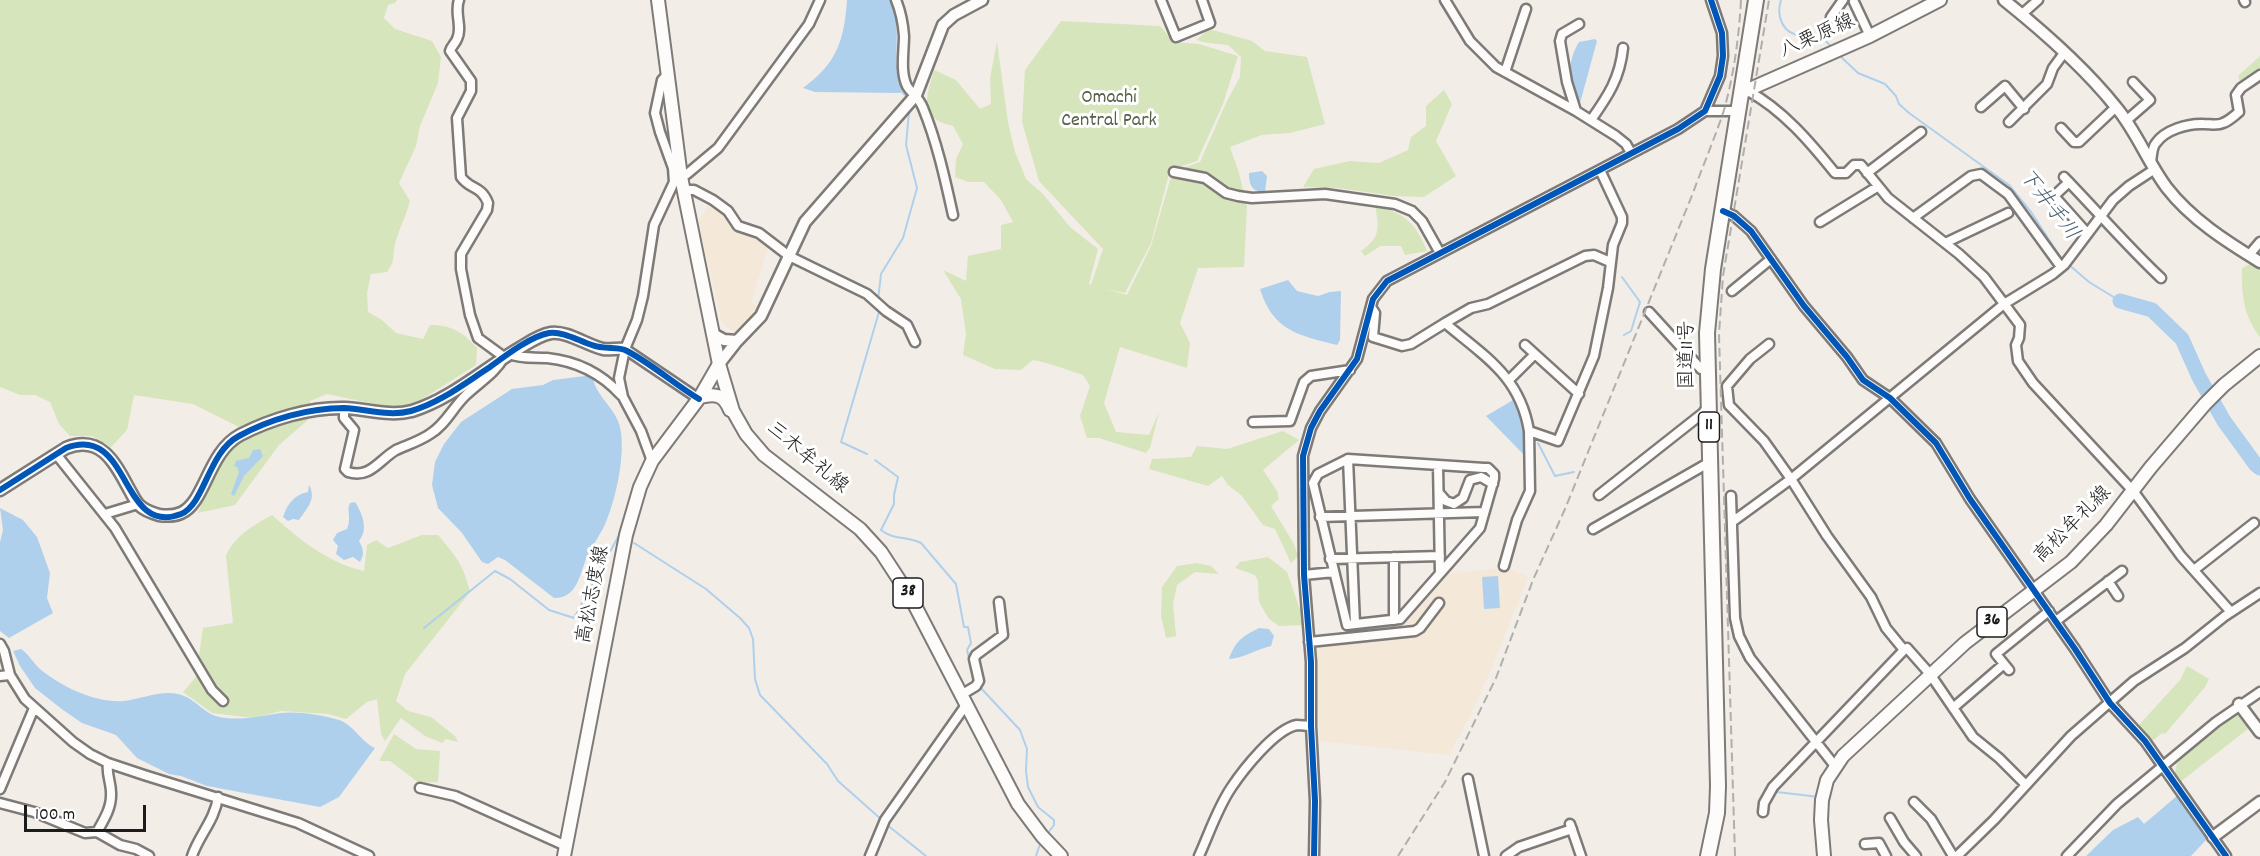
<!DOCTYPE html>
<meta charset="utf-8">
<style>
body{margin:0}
#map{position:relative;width:2260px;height:856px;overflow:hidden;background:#f3ede7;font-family:Dekko,sans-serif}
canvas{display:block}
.scale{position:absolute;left:24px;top:805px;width:122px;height:27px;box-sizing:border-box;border:3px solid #1c1c1c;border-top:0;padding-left:8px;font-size:18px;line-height:21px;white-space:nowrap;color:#1c1c1c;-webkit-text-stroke:4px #fff;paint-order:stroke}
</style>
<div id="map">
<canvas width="2260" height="856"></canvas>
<div class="scale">100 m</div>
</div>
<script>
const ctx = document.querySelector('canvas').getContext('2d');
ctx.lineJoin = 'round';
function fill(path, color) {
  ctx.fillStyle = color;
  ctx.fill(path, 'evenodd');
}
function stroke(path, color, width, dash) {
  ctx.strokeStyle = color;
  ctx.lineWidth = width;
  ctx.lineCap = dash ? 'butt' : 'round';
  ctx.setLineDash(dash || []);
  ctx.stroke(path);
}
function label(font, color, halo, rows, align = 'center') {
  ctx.font = font + ' Dekko,"Klee One",sans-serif';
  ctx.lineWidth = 6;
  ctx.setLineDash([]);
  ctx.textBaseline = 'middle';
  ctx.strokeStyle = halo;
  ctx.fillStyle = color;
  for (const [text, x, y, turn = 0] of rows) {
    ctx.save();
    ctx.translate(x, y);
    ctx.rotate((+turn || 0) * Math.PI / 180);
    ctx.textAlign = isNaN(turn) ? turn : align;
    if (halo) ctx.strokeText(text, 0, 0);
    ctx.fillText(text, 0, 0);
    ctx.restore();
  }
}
const built = new Path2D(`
 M709 199 718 204 733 225 770 241 751 303 761 309 742 330 732 331 722 323 698 221 704 213Z
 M1508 567 1528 577 1489 674 1468 720 1449 755 1320 741 1313 637 1402 627 1449 574Z`);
const green = new Path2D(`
 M0 0H397L395 3 388 5 384 18 395 29 432 41 441 57 438 83 420 126 416 146 399 183 410 201C406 216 399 229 395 244 392 257 396 260 387 272L371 274 367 293 368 312 382 320 396 333 423 339 430 325C451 325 463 332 477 348L476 365 416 403 394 408 327 394 310 401 308 420 279 445 235 505 198 513 207 490 239 427 193 404 134 395 127 430 111 447 92 436H70L59 424 50 402 35 395H20L0 387Z
 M1061 21 1160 26 1174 42 1199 44 1238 56 1223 104 1197 161 1170 170 1151 243 1125 293 1105 289 1127 295 1151 246 1170 180 1180 169 1200 162 1226 103 1240 77 1241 57 1228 45 1208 43 1196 40 1209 29 1252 41 1265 51 1307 57 1325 124 1290 133 1262 135 1230 147 1239 173 1247 206 1244 267 1198 268 1180 323 1190 343 1187 368 1120 347 1104 403 1116 432 1149 435 1159 412 1150 448 1146 453 1099 438H1087L1080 416 1090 386 1083 375C1066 370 1051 363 1033 360L1021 370 995 369 963 355 966 334 961 299 943 270 966 281 968 256 1001 249V225L1013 222 1001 200 984 182H968L955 177 956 159 963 144 953 126C918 118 926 98 934 70L956 80 980 109 991 104 990 78 997 42 1008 122 1015 152 1026 179 1043 194 1070 227 1098 249 1089 284 1091 285 1103 249 1039 181 1022 122 1025 70Z
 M2260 56V75L2241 84 2238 76Z
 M1444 90 1452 104 1436 141 1456 176 1424 197 1393 196 1338 188 1303 187 1314 169 1350 161 1379 163 1408 150 1411 137 1426 126V106Z
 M1375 205C1405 214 1415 222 1427 251L1405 255 1401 246H1380L1365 256 1361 251C1381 237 1379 228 1375 205Z
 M2256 261 2260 264V337C2244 317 2241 293 2242 268Z
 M1283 431 1299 440 1263 470 1277 491 1279 499 1271 506 1294 544 1298 556 1291 563 1275 529 1263 525 1242 496 1228 485 1222 476 1208 486 1149 469 1152 459 1191 457 1197 446 1227 449Z
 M272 515C299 539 328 563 364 571L367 545 376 540 388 548 422 535H438C456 557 463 563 470 592L405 674 396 701 408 711 431 717 455 736 458 742 446 739 442 743 425 736 401 718 385 741 381 734 377 699 367 702 346 719 328 714 281 711 254 718 212 713 183 692 196 677 203 628 233 623 226 556C234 536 254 525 272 515Z
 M1268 557 1287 572 1299 607 1303 611V625L1279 626 1269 619 1259 602 1258 581 1255 575 1235 568 1240 562Z
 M1197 563 1211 566 1219 574 1195 572 1177 585 1173 604 1176 636 1166 638 1161 616 1162 587 1177 566Z
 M2187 666 2209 679 2205 687 2165 734 2162 733 2149 744 2138 726 2180 680Z
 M2238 713 2249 728 2179 783C2174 773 2174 768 2180 759Z
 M394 734 416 749 440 751 438 782 419 783 390 761H379Z`);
const water = new Path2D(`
 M847 0H890C904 28 890 61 902 90L900 93 815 92 803 88C837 63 844 41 847 0Z
 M1595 39 1597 41 1580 103 1577 104C1571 78 1565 66 1579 42Z
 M1262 171 1267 176 1265 192C1252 192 1249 185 1249 173Z
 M1288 280 1297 291 1318 296 1330 292 1341 291 1340 340 1337 345C1298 335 1273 331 1260 289Z
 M593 375C593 394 616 408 620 427 626 454 616 498 606 522 601 534 593 544 588 555 579 573 579 598 554 598L505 560 498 557 488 564 482 562 462 533 438 508 432 485 435 462 444 444 461 422 512 389 543 385 553 380Z
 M1513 400C1522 419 1527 436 1526 457L1486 416Z
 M260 449 263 456 244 476 234 496 231 494 239 472 237 467 234 466 236 461 249 458 253 450Z
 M309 485C317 499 307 508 299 520L293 519 288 521 283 517C288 503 294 495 308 492Z
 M355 502C362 513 369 529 359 541 363 548 365 554 360 562L353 557 344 560 336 554 338 546 333 540 337 533 347 529C352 518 346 511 350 503Z
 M0 508 23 520 37 537 50 573 47 598 53 613 9 638 0 631V542L3 530Z
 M1498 576 1500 608 1484 609 1482 577Z
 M1259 628 1269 629 1274 636 1271 646C1256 649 1245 658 1229 659 1235 641 1243 636 1259 628Z
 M21 649C29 654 33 663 40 669 62 687 95 703 124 701 141 699 161 690 178 694 197 698 204 717 226 718 245 720 261 716 280 713 298 711 322 715 339 720 354 725 361 742 375 748L339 797 320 807 207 786 181 776 169 774 137 758 116 735 82 723 63 710 35 688 20 666 13 651Z
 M2178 795 2206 834V840L2191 856H2086L2113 830 2138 817 2144 824Z`);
const stream = new Path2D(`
 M1781 0C1776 16 1782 34 1802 36 1808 37 1815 35 1821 38 1826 40 1828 44 1832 47
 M1838 54 1858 73 1885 84 1896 96 1899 104 1909 113 2009 185 2031 212 2063 261
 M900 90 907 97
 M2068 264 2089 282 2120 301
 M1622 277 1640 302 1631 331 1624 335
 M878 300 881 274 903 238 917 188 906 145 909 112
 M1538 443 1555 476 1574 472
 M867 454 841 442 879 312
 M875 460 898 477 894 495V504L881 530C893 540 907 536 921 543L956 584 964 627H968L971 643 967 650 972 670
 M634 543 706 589 740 618 749 628 753 639 755 679 760 695 827 764 838 781 882 820
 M424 628 495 571 510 579 549 610 574 618 618 537
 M979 686 1020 730 1027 749 1026 771 1028 787 1038 807 1054 820V825L1048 833
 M1777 792 1819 797
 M886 824 926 856
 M1036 856 1041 841`);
const river = new Path2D(`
 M2120 301 2152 310 2182 339 2199 377 2224 421 2256 465 2260 468`);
const minor = new Path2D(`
 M896 0C901 12 903 23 904 36 904 51 900 72 907 86 911 93 919 97 923 108 937 142 945 179 953 215
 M1161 0 1176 37 1210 23 1202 0
 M1445 0 1470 41 1496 67 1576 111 1616 136 1626 144 1631 153
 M2244 0 2245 2
 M1854 2 1870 36
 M2021 15 2038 0
 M1831 17 1843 0
 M1505 72 1526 9
 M1748 91C1783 110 1810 142 1835 173H1846L1854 165H1861L1888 198 1959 254 1984 277 2020 325 2019 338 2016 345 2018 361 2033 383 2134 492 2181 556 2231 612
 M1981 107 2005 86 2024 109
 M1576 111 1567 82 1560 41 1562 34 1579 24
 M1705 111H1739
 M1591 120C1608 96 1620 78 1623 48
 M2127 120 2150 100 2133 82
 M2009 122 2047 84 2053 68 2064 53
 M2061 128 2074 142H2079L2116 107
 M2151 162C2152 156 2152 147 2156 143 2165 130 2188 123 2204 124 2211 124 2217 126 2223 123 2229 121 2234 116 2239 112L2236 95 2241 88 2260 75
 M1174 172 1205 178 1226 193 1238 196 1252 198 1325 194 1395 204 1412 211 1422 221 1440 253
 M1867 173 1921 132
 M2064 177C2097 211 2127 246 2161 278
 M678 178 687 174 718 148 809 24 820 0
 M2069 182 2054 196 2087 233
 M684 190H694L713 200 728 211 738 226 759 233 789 256 867 294 886 311 907 325 915 342
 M1723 211 1734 216 1751 231 1804 306 1847 357 1863 380 1890 398 1936 443 1970 499 2075 649 2110 703 2145 741 2226 856
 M1913 218 1971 176 1981 174 2008 194 2061 267
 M1820 222 1877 187
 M1945 243 2008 213
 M2249 255 2260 242
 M1732 291 1771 259
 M1371 307 1375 313 1373 337 1402 346 1411 344 1445 323C1484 356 1520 376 1529 431L1558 441 1594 356 1608 288 1613 245 1622 223V217L1600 170
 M1649 312 1701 369 1707 371
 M1445 323 1471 308 1488 304 1585 256 1594 255 1610 262
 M1769 344 1750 359 1727 386 1729 405 1764 441 1791 479 1827 536 1871 597 1886 628 1904 650 1907 648 1930 674 1973 737 1999 758 2026 785
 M1525 345 1579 394
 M625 349 699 399
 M510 354C521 359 535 357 547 358 576 361 602 374 621 395
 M1509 380 1535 354
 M344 408V418L354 430 345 469 348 472C370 479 379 460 396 450 407 445 420 441 430 434 445 425 452 409 465 396 478 383 495 374 504 357L478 338 470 315 461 269V254L487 210 488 203C481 185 470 190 461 177L457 118 471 91V81L450 51C452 45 455 44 457 39 463 27 454 13 459 0
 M1253 422 1290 421 1304 382 1311 376 1350 370
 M56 454 115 528 212 690 223 701
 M1348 459 1484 468H1488L1494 474V479L1480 528 1400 619 1347 625 1313 483 1318 474Z
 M1348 459 1355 624
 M652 461 641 431 623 397 619 378 625 349 637 320 643 296 654 225 674 182 673 168 660 132 655 113 662 80 667 75
 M1438 465 1440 573
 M1439 493 1446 501 1454 504 1463 498 1470 480 1481 477 1493 484
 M1599 495 1703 413 1708 406
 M1731 496 1735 618 1739 636 1750 658 1835 766
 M105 514 138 504
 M1320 517 1484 512
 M1732 522 1791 479 2004 304 2053 274 2064 265 2113 200 2129 186 2155 169
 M1593 529 1710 462
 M1330 559 1440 556
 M1504 566 1517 520 1530 491 1529 431
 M2194 570 2254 523
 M1304 575 1334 572
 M2108 581 2118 596
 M1394 620V557
 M2056 621 2122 571
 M1309 642 1415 631 1420 628 1439 603
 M0 644 4 651 10 675 25 699 73 742 90 754 108 763 144 775 298 823 369 856
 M2009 670 1996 654 2049 611
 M0 676 10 675
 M961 695 976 686 979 681 974 659 976 655 1003 635 999 602
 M1953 708 2004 664
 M1468 779 1484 856
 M420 788 455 796 566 846
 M0 789 34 708
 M1914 802 1931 819 1953 856
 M0 803 34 812 85 833 97 832C103 821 111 809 111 796 112 784 106 775 108 763
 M1763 812 1764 803 1773 787 1904 650
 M1890 818 1904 842 1916 856
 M1570 824 1581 856
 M97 832 120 845 136 849 149 856
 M1865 844 1879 843 1886 856
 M192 856C199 835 215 820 218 797
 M870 856 885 820 966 705
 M1199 856C1209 834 1217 809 1231 788 1243 770 1275 729 1297 725 1301 725 1307 726 1311 726
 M1314 856 1315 801 1311 726V662L1304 575 1303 456 1311 428 1320 411 1357 359 1373 299 1387 281 1678 129 1705 111 1720 76 1723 56 1722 33 1711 0
 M1506 856 1519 847 1572 829
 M1957 856 1994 820 2071 736 2134 681 2185 648 2225 616 2260 593
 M2067 856 2117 804 2216 722 2260 692`);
const tertiary = new Path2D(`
 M2004 0C2044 32 2084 67 2116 107 2137 132 2148 163 2167 188 2191 219 2227 242 2260 262
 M715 335 724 340 737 341
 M719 364 737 341 761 316 805 222 916 95 943 25 954 15 982 0
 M0 490 66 448C101 434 115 463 129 489 132 494 135 501 139 505 144 510 152 513 159 515 166 516 174 516 181 513 205 503 208 452 240 435 271 419 310 407 345 408 367 409 390 417 412 411 451 399 484 369 518 349 528 343 539 335 551 333 568 331 586 345 603 349 610 350 618 348 625 349
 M2239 704 2260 732
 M2213 837 2260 802`);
const secondary = new Path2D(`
 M1743 92 1870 36 1940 0
 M700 397C716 393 724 395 730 410
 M564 856 626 535 640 487 652 461 700 397 719 364`);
const primary = new Path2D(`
 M658 0 681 177 719 364 733 411 746 434 764 455 860 529 881 552 911 598 1018 804 1042 836 1061 856
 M1824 856 1821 820 1822 800 1827 780 1843 756 1965 643 2071 562 2106 525 2151 467 2205 404 2224 385 2260 356`);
const trunk = new Path2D(`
 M1708 856 1717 813 1718 786 1707 333 1713 269 1756 0`);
const rail = new Path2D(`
 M1398 856 1445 782 1496 678 1533 580 1565 509 1693 193C1703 165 1715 138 1724 110 1734 74 1739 37 1741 0
 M1735 856 1719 334 1723 276 1769 0`);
const cycleway = new Path2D(`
 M1723 211 1734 216 1751 231 1804 306 1847 357 1863 380 1890 398 1936 443 1970 499 2075 649 2110 703 2145 741 2226 856
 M0 490 66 448C131 423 120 538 181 514 205 504 208 452 239 436 270 419 309 408 344 408 366 409 389 417 411 411 440 403 465 383 490 367 505 356 531 336 549 333 563 331 579 341 592 345 604 350 620 346 627 351 652 364 674 384 699 399
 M1314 856 1315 801 1311 726V662L1304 575 1303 456 1311 428 1320 411 1357 359 1373 299 1387 281 1678 129 1705 111 1720 76 1723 56 1722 33 1711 0`);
const shields = [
 [1709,427,21],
 [908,593,30],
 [1992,622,30]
];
const shieldNames = [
 ["11",1709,427],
 ["38",908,593],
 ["36",1992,622]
];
const streetNames = [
 ["八栗原線",1818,38,-24],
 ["国道11号",1689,355,-90],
 ["三木牟礼線",806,459,40],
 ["高松牟礼線",2074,526,-45],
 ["高松志度線",595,595,-79]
];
const parkNames = [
 ["Omachi",1109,99],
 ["Central Park",1109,122]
];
const waterNames = [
 ["下井手川",2047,206,52]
];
fill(built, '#f4e8d8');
fill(green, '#d6e5bc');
fill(water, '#afd0ec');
stroke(stream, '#afd0ec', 2);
stroke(river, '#afd0ec', 15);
stroke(minor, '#7d7a77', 13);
stroke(tertiary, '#7d7a77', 15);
stroke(secondary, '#7d7a77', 16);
stroke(primary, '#7d7a77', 16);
stroke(trunk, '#7d7a77', 18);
stroke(minor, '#fdfcfb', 8);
stroke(tertiary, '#fdfcfb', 10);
stroke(secondary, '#fdfcfb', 12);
stroke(primary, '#fdfcfb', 12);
stroke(trunk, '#fdfcfb', 14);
stroke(rail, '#b0afae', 2, [9, 4.5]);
stroke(cycleway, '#0057b8', 6);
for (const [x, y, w] of shields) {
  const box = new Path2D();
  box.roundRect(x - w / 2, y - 15, w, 30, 4.5);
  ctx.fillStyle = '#fff';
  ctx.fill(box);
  stroke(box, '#1c1c1c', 1.5);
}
label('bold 18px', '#1c1c1c', null, shieldNames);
label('20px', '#1c1c1c', '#fff', streetNames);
label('20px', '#556047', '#fff', parkNames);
label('italic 21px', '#4b5f70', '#fff', waterNames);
</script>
